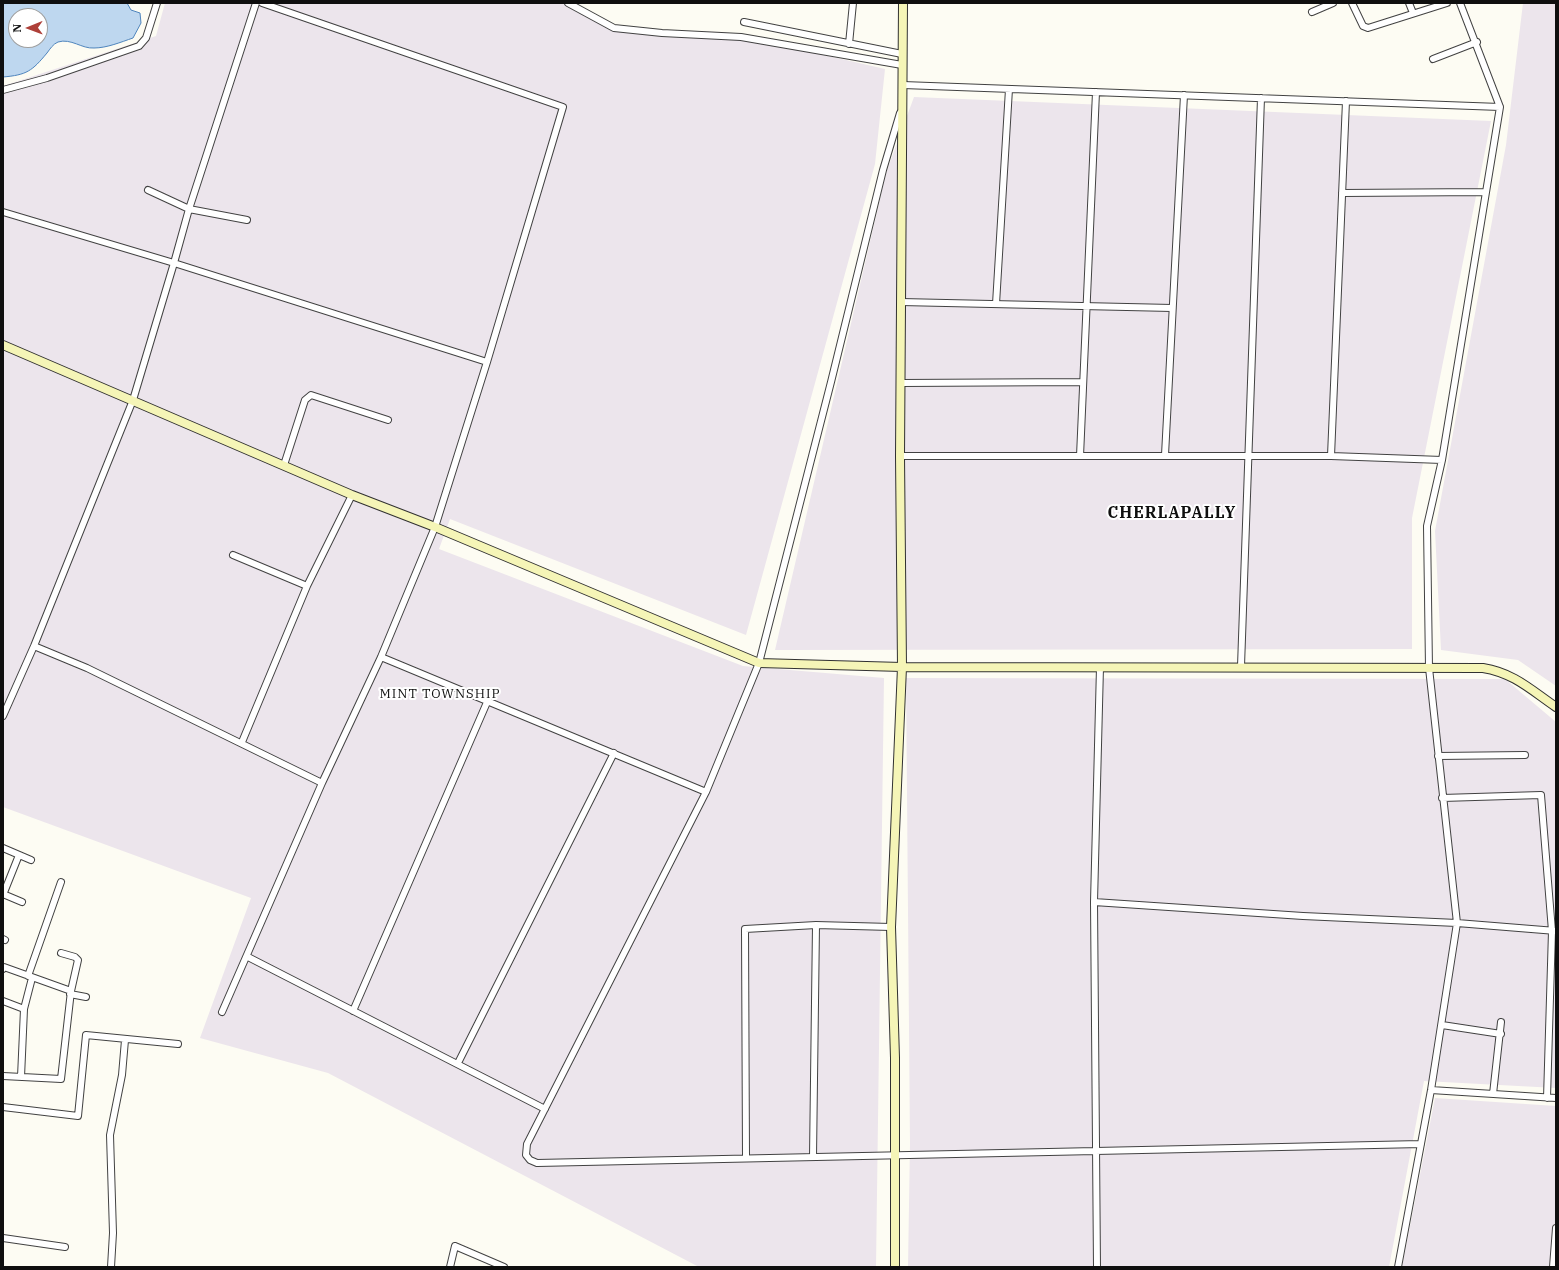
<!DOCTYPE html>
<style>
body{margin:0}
#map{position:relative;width:1559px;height:1270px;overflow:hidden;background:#fdfcf3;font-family:"IBM Plex Serif",serif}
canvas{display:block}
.frame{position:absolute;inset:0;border:4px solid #0f0f0f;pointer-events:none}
.north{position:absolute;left:8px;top:8px;width:40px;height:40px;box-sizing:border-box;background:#fff;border:1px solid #9f9f9f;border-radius:50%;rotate:269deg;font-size:11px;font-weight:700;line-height:16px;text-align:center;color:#0f0f0f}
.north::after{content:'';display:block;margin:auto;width:14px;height:18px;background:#ae4039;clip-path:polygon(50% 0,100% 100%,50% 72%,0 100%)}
</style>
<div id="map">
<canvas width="1559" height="1270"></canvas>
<div class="frame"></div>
<div class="north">N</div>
</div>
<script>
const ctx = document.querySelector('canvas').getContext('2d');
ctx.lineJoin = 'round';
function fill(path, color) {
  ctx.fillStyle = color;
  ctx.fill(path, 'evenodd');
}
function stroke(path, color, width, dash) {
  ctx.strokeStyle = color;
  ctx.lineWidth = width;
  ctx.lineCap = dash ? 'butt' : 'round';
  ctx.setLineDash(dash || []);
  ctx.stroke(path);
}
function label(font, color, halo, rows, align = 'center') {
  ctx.font = font + ' "IBM Plex Serif",serif';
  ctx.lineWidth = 4;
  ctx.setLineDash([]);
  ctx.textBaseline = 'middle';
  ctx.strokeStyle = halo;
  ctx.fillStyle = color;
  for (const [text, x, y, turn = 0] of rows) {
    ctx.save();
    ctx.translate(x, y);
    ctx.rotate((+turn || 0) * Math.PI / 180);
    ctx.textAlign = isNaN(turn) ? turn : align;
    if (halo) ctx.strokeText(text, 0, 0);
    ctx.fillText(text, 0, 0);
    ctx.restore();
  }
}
const industrial = new Path2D(`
 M165 3H565L614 30 725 32 885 69 875 164 746 635 450 519 439 549 743 666 884 678 876 1267H699L328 1073 200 1038 251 898 3 807V86L156 36Z
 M1523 3H1556V686L1518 660 1441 650 1435 531 1506 145Z
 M914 97 1491 121 1412 518V649L775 650 886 173Z
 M906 678 1505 679 1556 722V1088L1424 1081 1389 1267H908L910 1144Z
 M1435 1098 1556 1106V1267H1402Z`);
const water = new Path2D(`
 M3 3H127L131 10 140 13 141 23 133 38C121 42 107 48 94 48 82 49 71 38 58 42 53 44 50 49 47 53 32 71 27 75 3 77ZM16 16H40V40H16Z`);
const street = new Path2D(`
 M568 3 614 28 662 33 741 37 902 65
 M1352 3 1363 26 1368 28 1447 3
 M1409 3 1413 13
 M1312 12 1333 3
 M744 22 902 54
 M849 44 853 3
 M1433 59 1477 42
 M903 85 1500 107
 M3 90 47 78 139 46 146 38 157 3
 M900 113 883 170 831 382 759 663 706 792 527 1144 526 1155 530 1160 537 1163 1421 1144
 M148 190 189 209 247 220
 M1342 193 1485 192
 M3 212 174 263 487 362
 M901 302 1172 308
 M996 304 1009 89
 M901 383 1083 382
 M1165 455 1184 95
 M900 456H1331L1442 460
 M1080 456 1096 92
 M1331 456 1346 101
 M284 465 305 400 311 395 388 420
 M233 555 307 586
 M34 646 87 668 322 783
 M381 657 706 792
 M1241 666 1261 98
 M3 716 34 646 133 400 174 263 189 209 256 3
 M242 742 307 586 352 495
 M1438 756 1525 755
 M1442 798 1541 795 1552 931 1547 1098
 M3 848 31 860
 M3 894 22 902
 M3 895 19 855
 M1094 902 1303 916 1457 923 1556 931
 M3 939 5 940
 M61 953 75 957 78 960 71 991
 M248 957 545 1109
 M3 969 4 967 71 991 61 1079 3 1076
 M28 976 61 882
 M70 994 86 997
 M3 1001 24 1009
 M353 1011 488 700
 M222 1012 322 783 381 657 435 527 487 362 563 107 262 3
 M1442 1025 1501 1034
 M458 1063 614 753
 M21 1077 24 1009 32 978
 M1431 1090 1556 1098
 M1493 1094 1501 1022
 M3 1107 78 1116 86 1035 178 1044
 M813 1157 816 925
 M746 1158 745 929 816 925 891 927
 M3 1238 65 1247
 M111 1267 113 1233 110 1135 122 1075 125 1040
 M450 1267 455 1246 504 1267
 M1097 1267 1094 902 1100 667
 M1398 1267 1431 1090 1457 923 1429 668 1427 526 1442 460 1500 107 1460 3
 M1553 1267 1556 1228`);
const secondary = new Path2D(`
 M3 345 352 495 435 527 759 663 902 667 1483 668C1514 673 1531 690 1556 707
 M895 1267V1058L891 927 902 667 900 456 903 3`);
const neighbourhoodNames = [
 ["MINT TOWNSHIP",440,694]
];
const districtNames = [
 ["CHERLAPALLY",1172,513]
];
fill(industrial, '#ece5ec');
fill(water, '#bed7ef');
stroke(water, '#4e84bc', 1);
stroke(street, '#424242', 8);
stroke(secondary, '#313131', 10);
stroke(street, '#fff', 6);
stroke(secondary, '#f5f5b7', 8);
ctx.letterSpacing = '1px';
label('13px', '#0f0f0f', '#fff', neighbourhoodNames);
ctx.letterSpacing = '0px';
ctx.letterSpacing = '1px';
label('bold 16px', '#0f0f0f', '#fff', districtNames);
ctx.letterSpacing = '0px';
</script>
